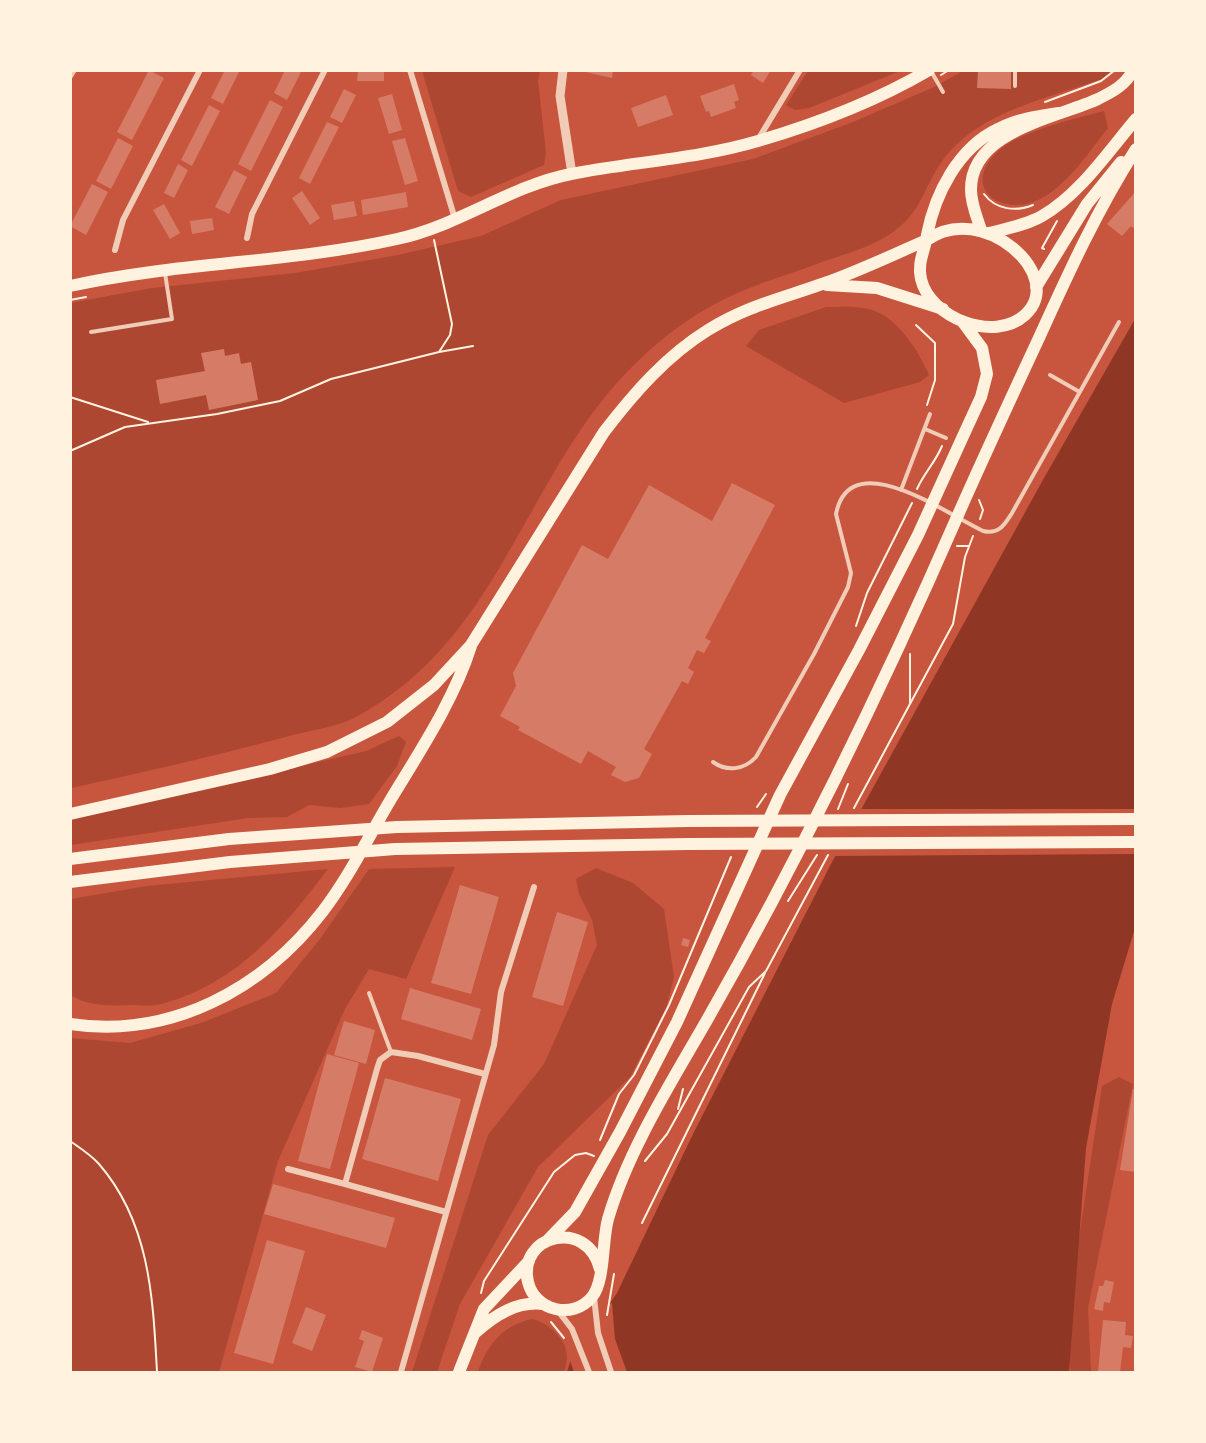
<!DOCTYPE html>
<style>
body{margin:0}
#map{position:relative;width:1206px;height:1443px;overflow:hidden;background:#c8553d;font-family:Quicksand,sans-serif}
canvas{display:block}
.frame{position:absolute;inset:0;border:72px solid #fff3e0;pointer-events:none}
</style>
<div id="map">
<canvas width="1206" height="1443"></canvas>
<div class="frame"></div>
</div>
<script>
const ctx = document.querySelector('canvas').getContext('2d');
ctx.lineJoin = 'round';
function fill(path, color) {
  ctx.fillStyle = color;
  ctx.fill(path, 'evenodd');
}
function stroke(path, color, width, dash) {
  ctx.strokeStyle = color;
  ctx.lineWidth = width;
  ctx.lineCap = dash ? 'butt' : 'round';
  ctx.setLineDash(dash || []);
  ctx.stroke(path);
}
const green = new Path2D(`
 M422 71H540L538 80 546 153 544 165 471 197 458 191Z
 M808 71V70L900 71 809 108 795 110 786 105Z
 M963 71H1113L1102 79C1048 98 982 111 945 157 927 180 922 210 898 228 876 247 840 255 814 265 787 275 759 283 733 295 684 317 639 355 605 397 518 505 490 643 358 716 339 727 310 730 289 736 216 756 144 772 71 788L70 303 152 288 295 273 398 255 481 236 561 200 753 159 853 122 932 88Z
 M1104 111 1108 128C1089 152 1069 183 1042 198 1004 219 959 189 997 152 1020 131 1074 119 1104 111Z
 M826 307C838 307 852 306 864 308 894 312 918 349 929 375L920 382 844 403 746 346 759 330Z
 M399 736 406 742 397 766 369 804 341 808 309 805 287 817 248 818 71 845 70 820 366 751Z
 M455 867 406 979 369 969 345 1009 278 1161 219 1372H71L70 1038 130 1043 201 1023 276 993 320 939 369 869Z
 M596 868 633 883 664 909 674 977 666 1008 630 1077 538 1167 460 1304 437 1372H412L488 1135 544 1064 597 945 592 920 579 894 576 879Z
 M328 869C284 927 239 982 165 1003 154 1007 140 1005 128 1005 110 1006 86 1006 71 995V899L147 886Z
 M1119 1077 1133 1084 1088 1308 1091 1372H1071L1068 1352 1077 1251 1102 1086Z
 M532 1319C548 1322 568 1340 567 1358 567 1362 565 1368 564 1372H478C487 1345 503 1325 532 1319Z`);
const water = new Path2D(`
 M1135 319V928L1112 1004 1086 1148 1069 1372H567L570 1362 617 1293 693 1134 831 864 1044 478Z`);
const pier = new Path2D(`
 M858 809H1135V854L833 856Z
 M612 1303 615 1339 627 1372H574L569 1358 604 1306Z`);
const building = new Path2D(`
 M149 70 164 78 132 140 117 132Z
 M225 70H240L223 104 211 98Z
 M285 70H302L287 100 274 93Z
 M358 70H384V81H357Z
 M577 70H613L612 78Z
 M754 70H771L763 83 751 75Z
 M978 70H1011V89L977 88Z
 M734 84 739 100 734 102 736 108 711 117 709 111 706 112 700 96Z
 M344 89 356 95 342 123 330 117Z
 M392 94 402 130 389 134 378 98Z
 M666 95 673 115 638 127 631 108Z
 M270 100 283 107 251 171 238 164Z
 M209 105 220 111 192 166 181 160Z
 M327 122 339 127 310 184 299 178Z
 M118 138 133 146 111 189 96 181Z
 M405 138 418 181 405 185 392 141Z
 M178 164 188 170 174 198 164 193Z
 M234 170 247 177 229 214 215 207Z
 M92 184 108 192 86 235 70 226Z
 M302 191 320 218 310 225 292 198Z
 M1136 191V230L1131 226 1122 236 1107 224Z
 M406 192 408 207 363 215 361 200Z
 M354 201 357 216 334 220 331 205Z
 M164 204 180 233 170 239 153 210Z
 M212 218 214 230 192 234 190 221Z
 M224 349 225 356 239 353 241 364 251 362 258 400 209 410 206 395 160 404 156 380 205 371 201 353Z
 M732 483 775 505 705 638 711 641 704 653 697 650 688 668 694 672 688 684 682 681 644 749 652 754 639 778 625 782 611 775 616 767 588 751 581 764 518 730 520 727 500 716 516 686 513 673 582 545 608 559 649 485 712 521Z
 M460 885 499 897 471 994 431 983Z
 M557 912 588 922 563 1006 532 997Z
 M683 938 690 940 688 947 681 945Z
 M410 988 481 1009 472 1040 401 1019Z
 M344 1021 375 1030 366 1064 334 1055Z
 M327 1054 359 1063 330 1169 298 1161Z
 M385 1078 461 1099 438 1181 362 1159Z
 M1133 1089H1136V1172L1120 1170Z
 M273 1184 395 1218 386 1248 264 1214Z
 M267 1240 305 1251 273 1364 234 1353Z
 M1105 1280 1114 1282 1110 1303 1104 1302 1103 1311 1094 1309 1099 1286H1103Z
 M306 1307 326 1315 312 1351 292 1343Z
 M1103 1320 1126 1322 1125 1335 1133 1336 1131 1348 1123 1347 1120 1372H1098Z
 M362 1330 383 1338 372 1372 355 1367 364 1341 359 1339Z`);
const path = new Path2D(`
 M941 75 949 70
 M1045 102 1101 81 1115 70
 M984 194C996 210 1016 212 1033 205
 M1044 249 1042 248 1057 221
 M70 300 86 297
 M916 325 935 343V380L927 405
 M439 352 473 346
 M70 397 148 422
 M70 451 125 427 217 414 280 401 331 379 439 352 450 335 452 324 434 240
 M917 489C924 473 935 463 942 446
 M979 500 983 510 980 519
 M957 546H969
 M856 626 867 593 912 503
 M910 703V654
 M757 807 766 794
 M854 808 953 624 965 557 973 536
 M838 809 848 784
 M788 901 817 855
 M678 1109 683 1089
 M600 1140 619 1094 634 1075 669 1005 731 857
 M70 1141C80 1148 91 1155 99 1164 150 1223 153 1298 157 1372
 M645 1161 667 1134 749 987 766 971 828 855
 M642 1223 765 973
 M481 1293 484 1281 554 1172 575 1155 586 1153 594 1156
 M607 1315 614 1274
 M551 1322 564 1338`);
const service = new Path2D(`
 M931 71 943 92
 M70 78 75 70
 M1015 86V70
 M91 332 172 319 165 273
 M1050 375 1078 391
 M925 429 946 438
 M901 490 930 414
 M713 762C727 772 744 770 756 757L814 654 848 587 851 573 836 514C850 443 948 515 983 531 999 535 1005 524 1012 513L1119 322
 M369 993 391 1052`);
const minor = new Path2D(`
 M410 70 455 219
 M759 138 800 70
 M247 238 252 214 325 70
 M115 250 123 220 200 70
 M288 1169 345 1184
 M446 1212 345 1184 377 1069 380 1060 391 1052 418 1056 485 1074
 M594 1297 598 1333 611 1372
 M559 1312 572 1329 589 1372
 M401 1372 494 1045 501 992 534 887`);
const tertiary = new Path2D(`
 M563 70 560 96 572 174`);
const primary = new Path2D(`
 M981 230C977 217 971 204 971 190 970 131 1057 118 1098 99 1112 92 1126 85 1133 70
 M989 233C1006 229 1026 225 1042 216 1080 194 1107 153 1136 119
 M927 240C982 200 1068 276 1025 315 994 343 930 318 921 279 917 262 925 251 927 235 935 194 958 148 998 129 1017 119 1038 116 1059 113
 M70 286C178 262 290 263 397 239 458 226 510 186 571 174 632 162 697 159 758 141 816 124 876 101 929 70
 M1036 287 1087 204 1121 162
 M548 1240 575 1212 620 1132 677 1022 780 795 859 650 918 535 959 445 981 397 987 374 982 348 962 321
 M600 1269C587 1217 517 1235 528 1282 535 1311 573 1320 592 1297 605 1281 602 1241 608 1219 628 1150 672 1081 707 1020 800 857 883 687 958 515 984 456 1011 398 1038 340 1068 274 1097 210 1136 149
 M476 1332C495 1315 517 1301 543 1304
 M459 1372 484 1309 529 1261`);
const trunk = new Path2D(`
 M827 285 877 288 943 309
 M70 814 270 769 327 752 387 722 434 685 471 645 604 432C634 393 666 356 708 330 747 306 780 299 822 284 857 272 892 255 927 240
 M70 859 229 839 397 827 688 821 1136 819
 M70 882 230 862 395 849 688 844 1136 842
 M70 1024C171 1039 263 989 323 911 349 877 369 836 391 799 420 751 454 700 471 646`);
fill(green, '#ae4732');
fill(water, '#8f3625');
fill(pier, '#c8553d');
fill(building, '#d67c66');
stroke(path, '#fff3e0', 2);
stroke(service, '#f1ccb7', 4);
stroke(minor, '#f1ccb7', 6);
stroke(tertiary, '#f1ccb7', 9);
stroke(primary, '#fff3e0', 12);
stroke(trunk, '#fff3e0', 12);
</script>
